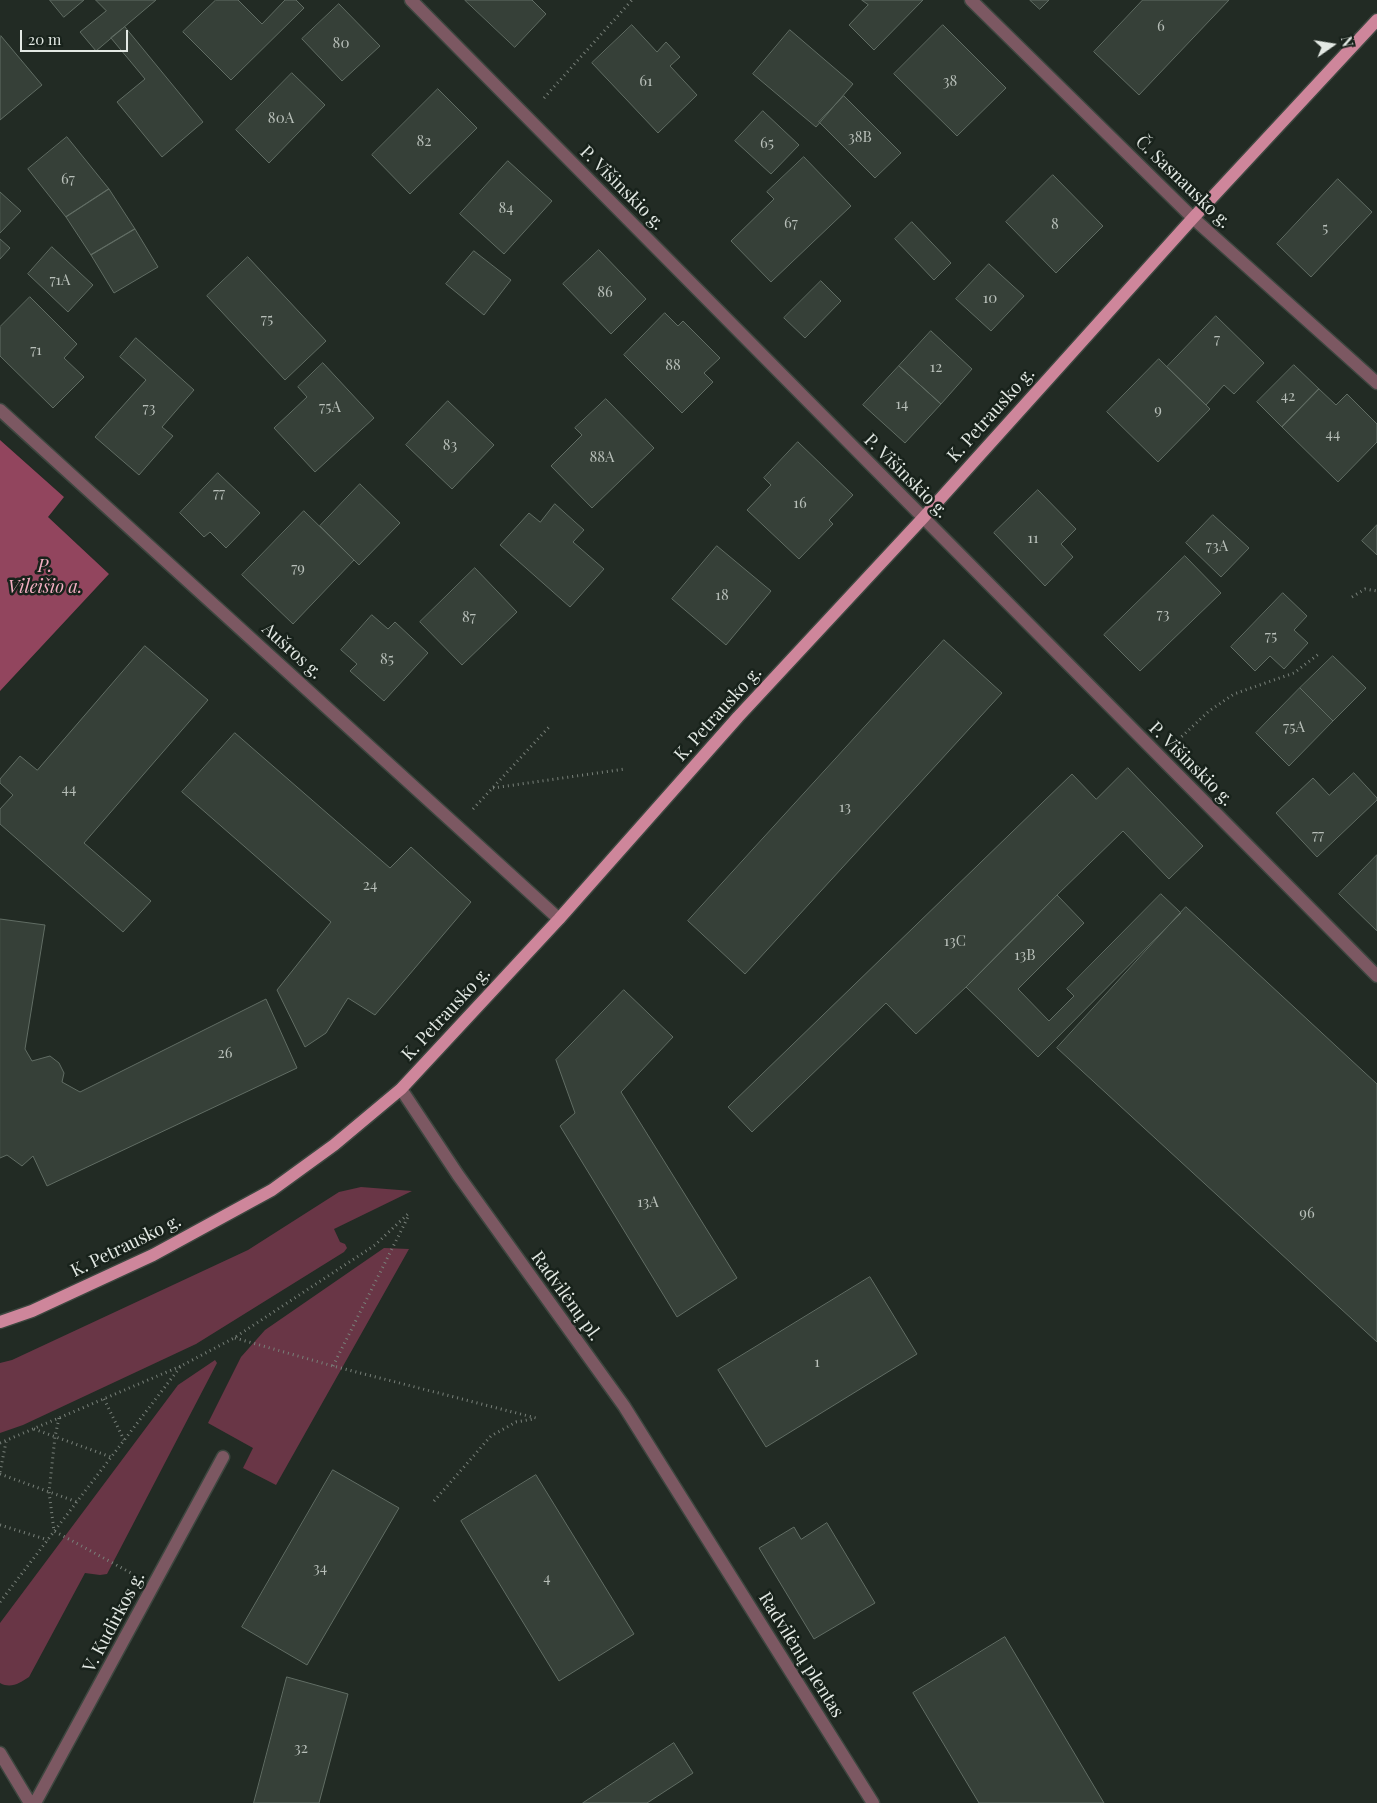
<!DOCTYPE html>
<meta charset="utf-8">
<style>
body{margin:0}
#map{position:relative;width:1377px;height:1803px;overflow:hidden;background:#222b24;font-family:"Playfair Display",serif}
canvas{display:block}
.north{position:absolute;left:1307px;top:20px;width:50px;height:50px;-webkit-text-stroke:4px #18221b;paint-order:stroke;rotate:77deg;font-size:14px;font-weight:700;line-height:20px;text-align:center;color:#e3e9e4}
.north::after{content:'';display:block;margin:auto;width:18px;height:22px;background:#e3e9e4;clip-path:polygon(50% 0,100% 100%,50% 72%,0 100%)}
.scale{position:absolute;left:20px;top:30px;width:108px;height:22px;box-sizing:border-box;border:2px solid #e3e9e4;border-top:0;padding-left:6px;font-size:15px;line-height:18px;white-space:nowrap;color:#e3e9e4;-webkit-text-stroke:4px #18221b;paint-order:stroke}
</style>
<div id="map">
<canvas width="1377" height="1803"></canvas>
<div class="north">N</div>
<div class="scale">20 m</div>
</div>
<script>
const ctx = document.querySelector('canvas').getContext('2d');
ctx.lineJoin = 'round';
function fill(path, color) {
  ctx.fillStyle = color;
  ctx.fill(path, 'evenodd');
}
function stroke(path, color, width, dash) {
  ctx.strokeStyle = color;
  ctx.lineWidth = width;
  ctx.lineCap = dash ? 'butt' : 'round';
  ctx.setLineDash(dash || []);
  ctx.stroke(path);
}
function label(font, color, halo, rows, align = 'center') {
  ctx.font = font + ' "Playfair Display",serif';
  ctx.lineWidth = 5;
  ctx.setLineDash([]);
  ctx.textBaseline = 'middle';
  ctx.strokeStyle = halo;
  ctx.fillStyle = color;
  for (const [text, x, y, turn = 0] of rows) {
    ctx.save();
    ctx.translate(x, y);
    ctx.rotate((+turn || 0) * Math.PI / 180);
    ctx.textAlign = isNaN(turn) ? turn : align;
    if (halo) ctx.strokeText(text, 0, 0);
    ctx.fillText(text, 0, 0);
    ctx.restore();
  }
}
const green = new Path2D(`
 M361 1187 412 1191 334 1229 340 1242 345 1244 347 1248 344 1252 196 1344 23 1425 0 1433V1363L12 1360 248 1250 339 1192Z
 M384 1248 409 1249 276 1485 243 1468 253 1448 208 1423 241 1357 265 1330Z
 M215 1360 217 1363 107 1574 100 1575 85 1573 29 1677C20 1683 11 1689 0 1683V1623L178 1385Z`);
const forest = new Path2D(`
 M0 440 64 497 48 517 109 574 0 691Z`);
const building = new Path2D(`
 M50 0H84L64 17Z
 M96 0H156L96 51 80 32 106 11Z
 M216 0H238L262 24 285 0H296L304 8 231 80 183 32Z
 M465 0H532L546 14 515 47Z
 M862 0H923L874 50 849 25 868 5Z
 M1030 0H1049L1040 9Z
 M1143 0H1229L1139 95 1094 52Z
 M339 4 380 46 342 81 302 39Z
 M632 25 657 52 666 42 680 57 670 66 697 95 658 133 592 63Z
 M943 25 1006 88 957 136 894 74Z
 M125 27 203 122 162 157 117 102 145 79 111 38Z
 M790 30 853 84 816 127 753 74Z
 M1 36 42 85 0 120V37Z
 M292 73 325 105 269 163 236 130Z
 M438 89 477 128 410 194 372 155Z
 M844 96 901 153 875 178 819 122Z
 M763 111 799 145 771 174 735 141Z
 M67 137 109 189 66 217 28 169Z
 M804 157 851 206 771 282 731 241 774 199 767 192Z
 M508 161 552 201 504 254 460 214Z
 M1053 175 1103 226 1056 273 1006 222Z
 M1338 179 1372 212 1311 277 1277 244Z
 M109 189 135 229 91 255 66 217Z
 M0 192 21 211 0 233Z
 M912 222 951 263 934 280 895 239Z
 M135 229 158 267 114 293 91 255Z
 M0 239 10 248 0 259Z
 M52 247 93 285 68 312 28 274Z
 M599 250 646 299 611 334 563 284Z
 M474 251 511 280 484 315 446 284Z
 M248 257 326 341 285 380 207 296Z
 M989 264 1024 296 991 331 956 299Z
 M821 281 841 301 805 338 784 318Z
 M30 297 77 344 64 358 84 377 53 408 0 356V327Z
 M665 313 678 326 683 321 720 358 704 373 713 382 682 413 624 355Z
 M1216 316 1264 363 1234 394 1224 385 1206 405 1167 367Z
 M931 331 972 369 941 404 899 366Z
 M136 338 194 390 162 427 173 436 139 475 95 437 146 380 120 357Z
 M1159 359 1210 409 1158 462 1107 412Z
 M323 363 374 418 315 472 274 428 307 397 298 387Z
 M1294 365 1319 389 1282 427 1257 402Z
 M899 366 941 404 905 443 863 405Z
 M1319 389 1336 405 1347 394 1377 424V442L1338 482 1282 427Z
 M606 399 654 448 592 508 551 466 582 435 575 428Z
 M448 401 494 445 452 489 406 445Z
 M798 442 853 495 829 520 833 524 799 559 747 510 771 485 764 478Z
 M218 473 260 513 226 548 210 532 204 537 180 513Z
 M360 484 400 523 359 565 320 526Z
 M1038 490 1076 529 1061 544 1073 557 1045 586 994 533Z
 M555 504 584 530 573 542 604 569 570 607 500 545 529 513 540 522Z
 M304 511 354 560 293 624 242 575Z
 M1213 515 1249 548 1221 577 1186 543Z
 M1377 525V555L1362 541Z
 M717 546 771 591 726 645 672 599Z
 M1185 556 1221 593 1140 671 1104 635Z
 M475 568 517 612 462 665 420 622Z
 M1283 593 1307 616 1294 630 1308 643 1284 669 1270 656 1255 671 1231 647Z
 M372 615 388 629 395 622 428 653 384 701 350 671 357 664 341 650Z
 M944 640 1002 693 745 974 688 921Z
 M145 646 208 700 84 843 151 901 123 932 0 824V809L13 795 0 783V779L20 756 37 770Z
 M1333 656 1366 688 1333 721 1300 688Z
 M1300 688 1333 721 1289 766 1256 733Z
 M235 733 390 868 411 847 471 902 375 1015 348 998 326 1033 305 1047 277 990 331 922 182 792Z
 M1128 768 1203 846 1169 879 1123 831 1057 895 966 987 916 1034 886 1003 752 1132 728 1107 1072 774 1096 799Z
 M1354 773 1377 798V800L1317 857 1276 813 1313 778 1329 795Z
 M1377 855V931L1339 894Z
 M1161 894 1181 913 1038 1057 966 987 1057 895 1084 923 1018 989 1049 1021 1074 996 1067 989Z
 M1186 907 1377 1084V1342L1057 1048Z
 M0 919 45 925 25 1049 32 1061 50 1056 59 1063 64 1073 62 1082 80 1092 266 999 297 1068 47 1186 33 1156 22 1166 7 1155 0 1158Z
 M624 990 673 1037 621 1092 737 1278 677 1317 560 1126 575 1113 556 1060Z
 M870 1277 917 1354 766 1447 718 1370Z
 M333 1470 399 1508 307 1665 242 1627Z
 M536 1475 634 1634 559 1681 461 1521Z
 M827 1523 875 1603 814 1639 759 1548 794 1527 801 1539Z
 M1005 1637 1104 1803H979L913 1693Z
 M287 1677 348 1694 319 1803H254Z
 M674 1743 693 1773 647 1803H583Z`);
const path = new Path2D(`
 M544 98 632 0
 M1352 597 1365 589 1377 591
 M1178 740 1209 711 1234 694 1294 673 1320 653
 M493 788 625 769
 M473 809 550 726
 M235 1338 333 1366 536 1418
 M333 1366 409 1215
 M104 1399 124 1440
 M59 1418 55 1437 49 1492 54 1531 131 1573
 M34 1429 111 1457
 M0 1443 181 1366
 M0 1472 6 1442
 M0 1474 77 1502
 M434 1501 491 1436 516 1422 533 1419
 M0 1525 48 1540
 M0 1602 181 1366 234 1338 375 1245 410 1212`);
const minor = new Path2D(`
 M411 0 1377 976
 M971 0 1193 218 1377 383
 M0 410 559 919
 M401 1089 458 1175 624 1406 873 1803
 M0 1753 30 1803
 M35 1803 223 1457`);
const primary = new Path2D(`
 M0 1322 32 1311 153 1255 272 1190 334 1145 401 1089 559 919 738 717 923 518 1193 218 1377 20`);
const numberNames = [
 ["6",1161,26],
 ["80",341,43],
 ["61",646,81],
 ["38",950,81],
 ["80A",281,118],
 ["38B",860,137],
 ["82",424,141],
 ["65",767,143],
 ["67",68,179],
 ["84",506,208],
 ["67",791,223],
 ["8",1055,224],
 ["5",1325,228],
 ["71A",60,280],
 ["86",605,292],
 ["10",990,298],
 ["75",267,319],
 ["7",1217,339],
 ["71",36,350],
 ["88",673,365],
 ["12",936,367],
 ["42",1288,396],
 ["14",902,404],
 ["75A",330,407],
 ["73",149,408],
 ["9",1158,410],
 ["44",1333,434],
 ["83",450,445],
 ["88A",602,457],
 ["77",219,493],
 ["16",800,503],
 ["11",1033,538],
 ["73A",1217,546],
 ["79",298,568],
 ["18",722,595],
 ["73",1163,614],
 ["87",469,617],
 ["75",1271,636],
 ["85",387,659],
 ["75A",1294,727],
 ["44",69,789],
 ["13",845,807],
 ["77",1318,835],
 ["24",370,885],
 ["13C",955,941],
 ["13B",1025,955],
 ["26",225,1053],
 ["13A",648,1202],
 ["96",1307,1213],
 ["1",817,1362],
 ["34",320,1568],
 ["4",547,1578],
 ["32",301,1748]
];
const streetNames = [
 ["Č. Sasnausko g.",1183,182,44],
 ["P. Višinskio g.",622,188,45],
 ["K. Petrausko g.",991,415,-48],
 ["P. Višinskio g.",906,476,45],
 ["Aušros g.",292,651,42],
 ["K. Petrausko g.",718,714,-48],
 ["P. Višinskio g.",1191,764,45],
 ["K. Petrausko g.",446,1014,-47],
 ["K. Petrausko g.",126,1246,-26],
 ["Radvilėnų pl.",566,1296,54],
 ["V. Kudirkos g.",114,1622,-62],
 ["Radvilėnų plentas",801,1655,58]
];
const parkNames = [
 ["P.",45,566],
 ["Vileišio a.",45,587]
];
fill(green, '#693646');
fill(forest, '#92455e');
fill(building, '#364038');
stroke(building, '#616d64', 1);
stroke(minor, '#3d463f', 15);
stroke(primary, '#3d463f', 15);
stroke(path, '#79817a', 3, [1, 4]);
stroke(minor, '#7c5862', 12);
stroke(primary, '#ce869b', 12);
label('15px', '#b8bfb9', null, numberNames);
label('18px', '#e3e9e4', '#18221b', streetNames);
label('italic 18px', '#f2aec1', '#18221b', parkNames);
</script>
